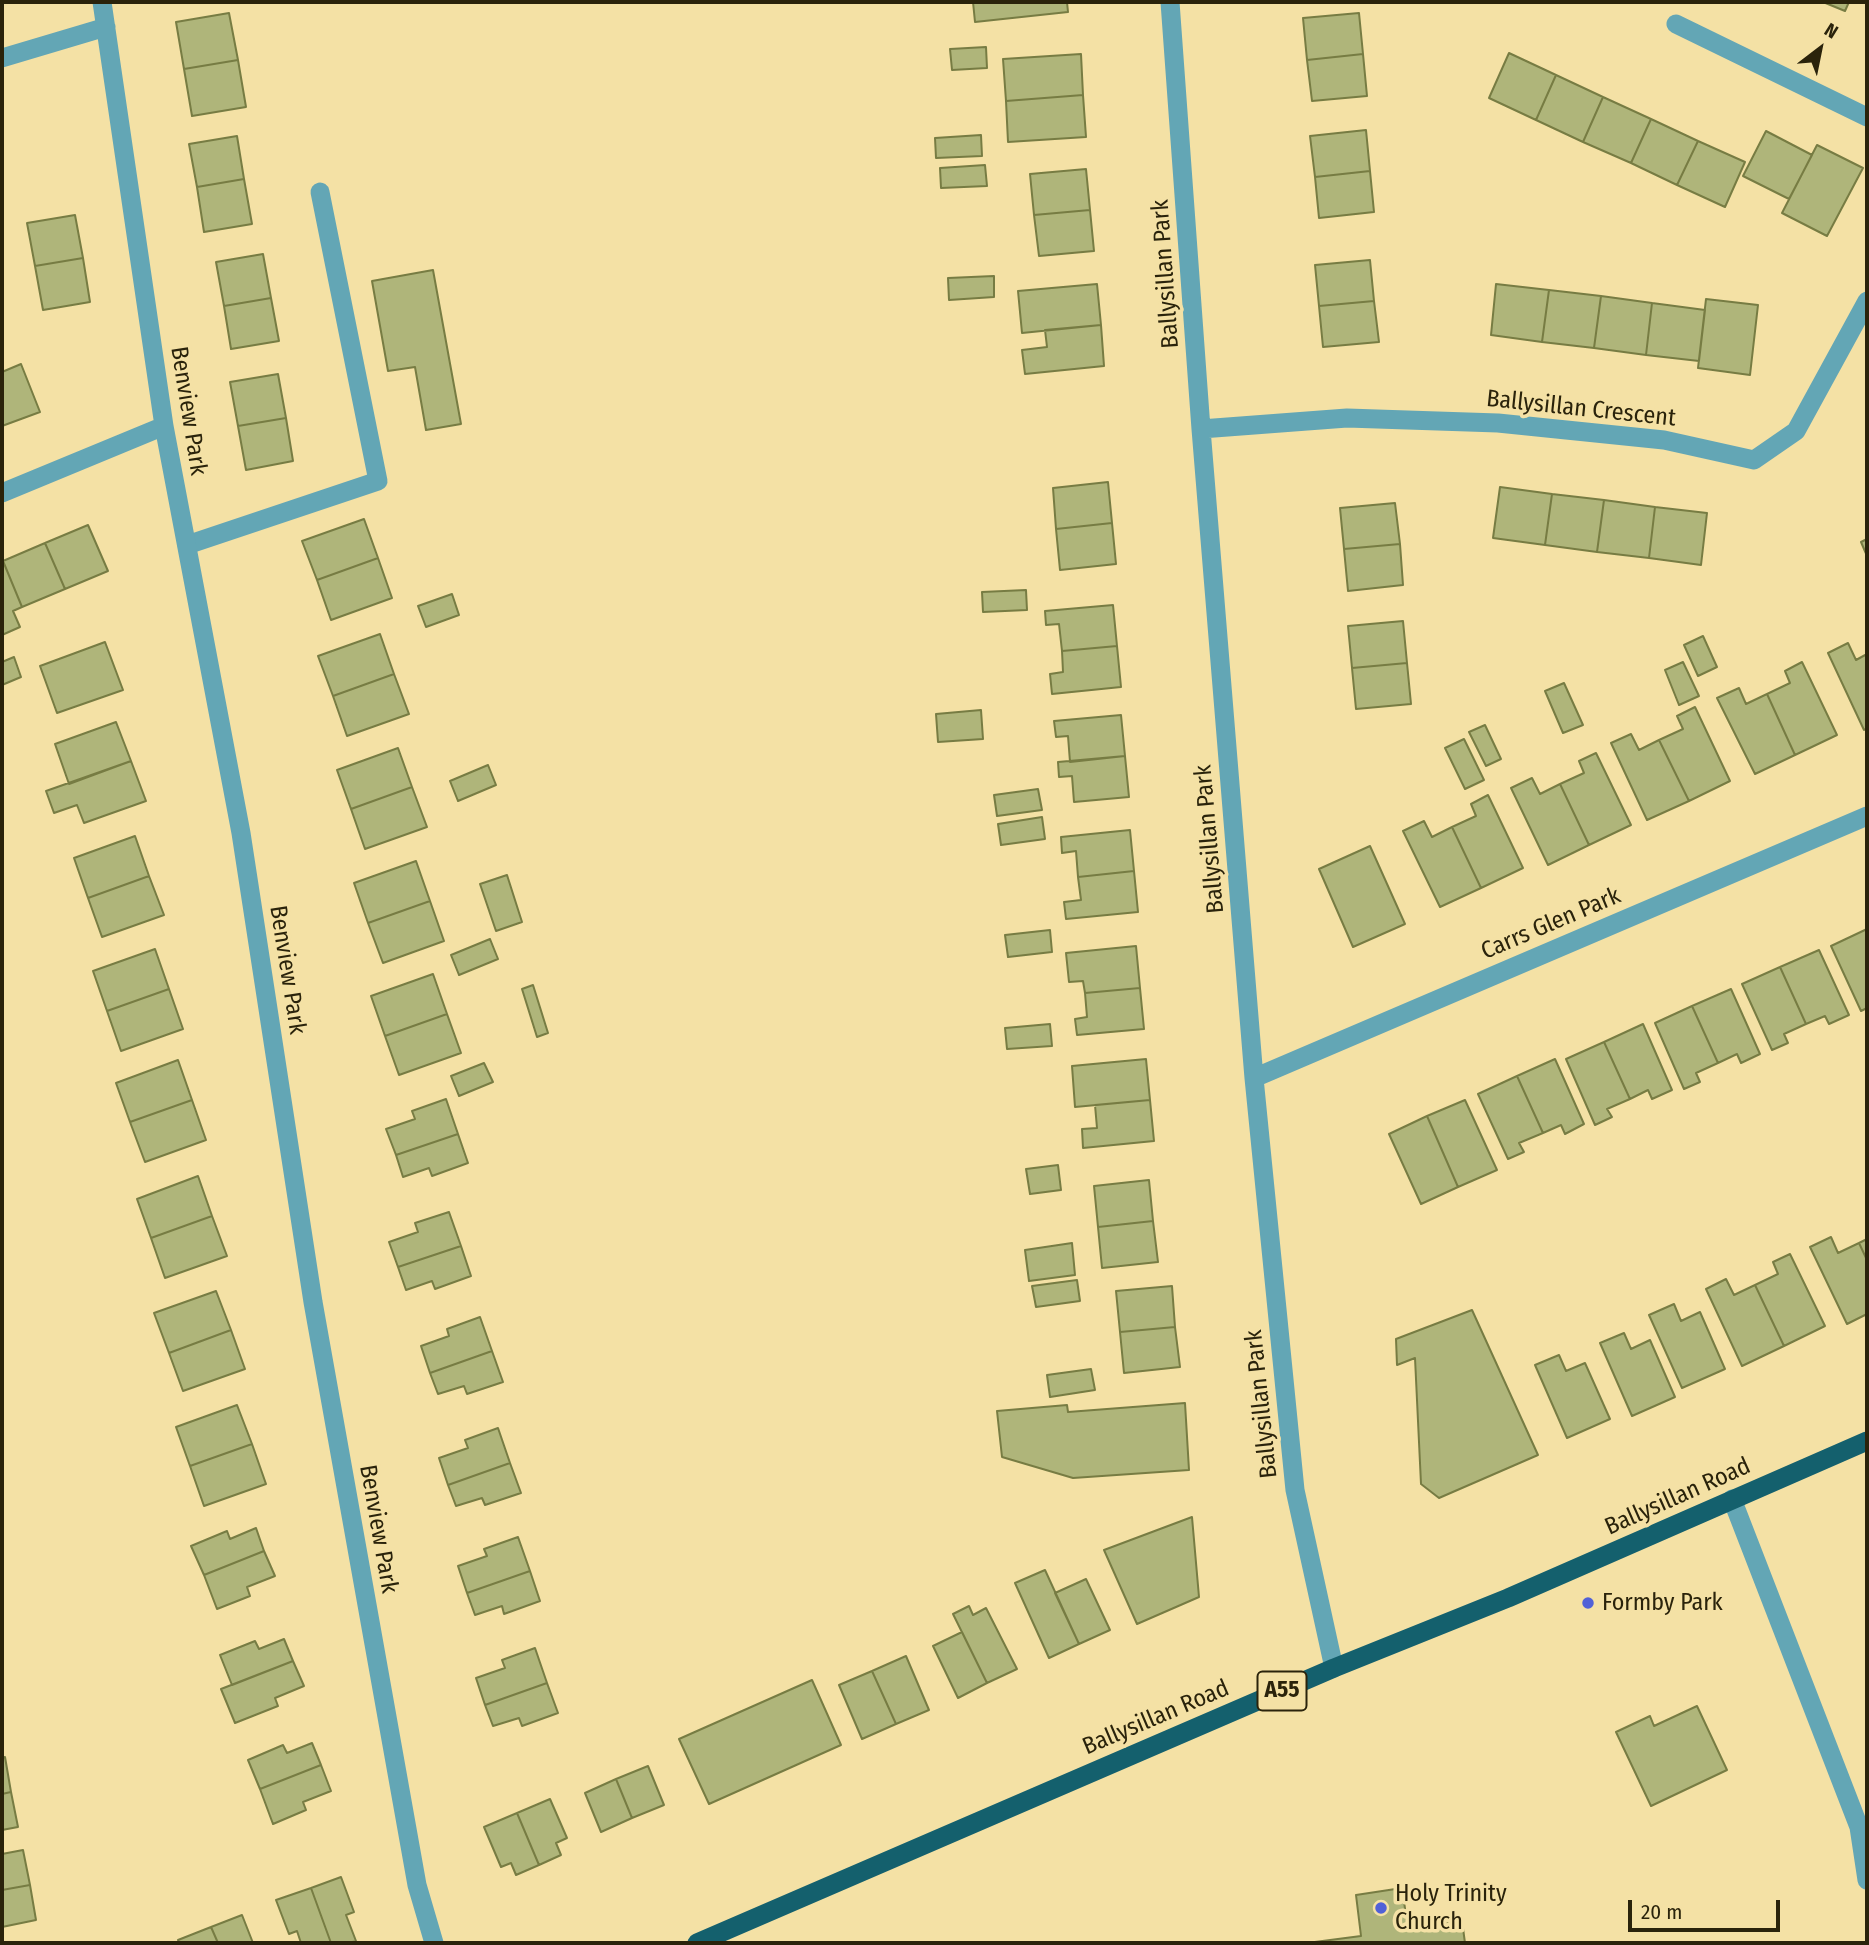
<!DOCTYPE html>
<style>
body{margin:0}
#map{position:relative;width:1869px;height:1945px;overflow:hidden;background:#f4e1a5;font-family:"Fira Sans Condensed",sans-serif}
canvas{display:block}
.frame{position:absolute;inset:0;border:4px solid #2a230b;pointer-events:none}
.north{position:absolute;left:1785px;top:14px;width:70px;height:70px;-webkit-text-stroke:5px #f4e1a5;paint-order:stroke;rotate:32deg;font-size:19px;font-weight:700;line-height:28px;text-align:center;color:#2a230b}
.north::after{content:'';display:block;margin:auto;width:24px;height:32px;background:#2a230b;clip-path:polygon(50% 0,100% 100%,50% 72%,0 100%)}
.scale{position:absolute;left:1628px;top:1900px;width:152px;height:32px;box-sizing:border-box;border:4px solid #2a230b;border-top:0;padding-left:9px;font-size:21px;line-height:24px;white-space:nowrap;color:#2a230b;-webkit-text-stroke:5px #f4e1a5;paint-order:stroke}
</style>
<div id="map">
<canvas width="1869" height="1945"></canvas>
<div class="frame"></div>
<div class="north">N</div>
<div class="scale">20 m</div>
</div>
<script>
const ctx = document.querySelector('canvas').getContext('2d');
ctx.lineJoin = 'round';
function fill(path, color) {
  ctx.fillStyle = color;
  ctx.fill(path, 'evenodd');
}
function stroke(path, color, width, dash) {
  ctx.strokeStyle = color;
  ctx.lineWidth = width;
  ctx.lineCap = dash ? 'butt' : 'round';
  ctx.setLineDash(dash || []);
  ctx.stroke(path);
}
function label(font, color, halo, rows, align = 'center') {
  ctx.font = font + ' "Fira Sans Condensed",sans-serif';
  ctx.lineWidth = 7;
  ctx.setLineDash([]);
  ctx.textBaseline = 'middle';
  ctx.strokeStyle = halo;
  ctx.fillStyle = color;
  for (const [text, x, y, turn = 0] of rows) {
    ctx.save();
    ctx.translate(x, y);
    ctx.rotate((+turn || 0) * Math.PI / 180);
    ctx.textAlign = isNaN(turn) ? turn : align;
    if (halo) ctx.strokeText(text, 0, 0);
    ctx.fillText(text, 0, 0);
    ctx.restore();
  }
}
const building = new Path2D(`
 M973 2H1067L1068 12 975 22Z
 M1823 2H1849L1845 11Z
 M229 13 238 60 184 69 176 22Z
 M1359 13 1363 54 1307 60 1303 18Z
 M986 47 987 68 952 70 950 49Z
 M1509 53 1556 75 1536 120 1489 98Z
 M1081 54 1083 95 1006 101 1003 59Z
 M1363 54 1367 96 1312 101 1307 60Z
 M238 60 246 107 192 116 184 69Z
 M1556 75 1603 97 1583 142 1536 120Z
 M1083 95 1086 137 1008 142 1006 101Z
 M1603 97 1651 119 1631 163 1583 142Z
 M1651 119 1698 141 1677 185 1631 163Z
 M1366 130 1370 171 1315 177 1310 136Z
 M1766 131 1812 155 1789 199 1743 176Z
 M981 135 982 156 936 158 935 138Z
 M237 136 244 179 197 187 189 144Z
 M1698 141 1745 162 1725 207 1677 185Z
 M1817 145 1863 168 1827 236 1782 213Z
 M985 165 987 186 941 188 940 168Z
 M1086 169 1090 210 1034 215 1030 174Z
 M1370 171 1374 212 1319 218 1315 177Z
 M244 179 252 224 204 232 197 187Z
 M1090 210 1094 251 1039 256 1034 215Z
 M75 215 83 258 35 266 27 223Z
 M263 254 271 298 224 306 216 262Z
 M83 258 90 302 43 310 35 266Z
 M1370 260 1374 301 1319 306 1315 265Z
 M433 270 461 424 426 430 415 367 388 371 372 281Z
 M994 276V297L949 300 948 278Z
 M1097 284 1101 325 1022 333 1018 291Z
 M1496 284 1549 290 1542 342 1491 335Z
 M1549 290 1601 296 1594 348 1542 342Z
 M1601 296 1652 303 1646 355 1594 348Z
 M271 298 279 341 231 349 224 306Z
 M1706 299 1758 305 1750 375 1698 368Z
 M1374 301 1379 342 1323 347 1319 306Z
 M1652 303 1705 310 1699 361 1646 355Z
 M1101 325 1104 366 1025 374 1022 350 1047 347 1045 330Z
 M21 364 40 412 2 426V372Z
 M278 374 286 418 238 426 230 382Z
 M286 418 293 461 246 470 238 426Z
 M1108 482 1112 523 1056 529 1053 488Z
 M1500 487 1552 494 1545 545 1493 538Z
 M1552 494 1604 500 1597 552 1545 545Z
 M1604 500 1655 507 1649 558 1597 552Z
 M1395 503 1400 544 1344 549 1340 508Z
 M1655 507 1707 513 1701 565 1649 558Z
 M364 519 378 558 317 580 302 541Z
 M1112 523 1116 564 1060 570 1056 529Z
 M88 525 108 571 65 589 45 543Z
 M1867 539V556L1861 542Z
 M45 543 65 589 22 607 3 561Z
 M1400 544 1403 585 1348 591 1344 549Z
 M378 558 392 598 331 620 317 580Z
 M3 561 22 607 13 611 20 627 2 635Z
 M1026 590 1027 610 983 612 982 592Z
 M452 594 459 615 426 627 418 606Z
 M1113 605 1117 646 1062 651 1059 624 1046 625 1045 611Z
 M1403 621 1407 663 1352 668 1348 626Z
 M380 634 394 674 333 696 318 656Z
 M1703 636 1717 667 1698 676 1684 645Z
 M105 642 123 690 57 713 40 666Z
 M1848 643 1856 660 1867 654V728L1864 730 1828 653Z
 M1117 646 1121 687 1052 694 1050 674 1063 672 1062 651Z
 M14 657 21 677 2 685V662Z
 M1683 662 1699 696 1679 705 1665 670Z
 M1802 662 1837 735 1795 755 1767 694 1790 683 1785 671Z
 M1407 663 1411 704 1356 709 1352 668Z
 M394 674 409 714 347 736 333 696Z
 M1564 683 1583 725 1563 733 1545 691Z
 M1739 688 1746 704 1767 694 1795 755 1755 774 1717 698Z
 M1695 707 1730 781 1689 801 1659 740 1683 729 1677 716Z
 M981 710 983 739 938 742 936 714Z
 M1121 715 1125 756 1070 762 1068 736 1056 737 1054 721Z
 M116 722 131 761 69 784 55 744Z
 M1485 725 1501 759 1486 766 1469 732Z
 M1631 734 1639 750 1659 740 1689 801 1647 820 1611 743Z
 M1464 739 1484 780 1465 789 1445 748Z
 M398 748 412 787 351 809 337 770Z
 M1596 753 1631 825 1589 845 1560 784 1584 773 1579 761Z
 M1125 756 1129 797 1074 802 1072 776 1059 777 1058 762Z
 M131 761 146 801 84 823 77 805 54 813 46 791Z
 M488 765 496 785 458 801 450 781Z
 M1532 778 1540 794 1560 784 1589 845 1548 865 1511 788Z
 M412 787 427 827 365 849 351 809Z
 M1038 789 1042 810 997 816 994 795Z
 M1488 795 1523 868 1481 888 1452 827 1476 816 1471 804Z
 M1042 817 1045 839 1001 845 998 824Z
 M1424 821 1432 837 1452 827 1481 888 1440 907 1403 831Z
 M1130 830 1134 871 1078 877 1076 851 1062 853 1061 837Z
 M135 836 149 876 88 898 74 858Z
 M1370 846 1405 924 1353 947 1319 869Z
 M416 861 430 901 368 923 354 883Z
 M1134 871 1138 912 1066 919 1064 902 1081 900 1078 877Z
 M507 875 522 922 496 931 480 884Z
 M149 876 164 915 102 937 88 898Z
 M430 901 444 941 383 963 368 923Z
 M1867 929V1008L1861 1011 1831 946Z
 M1050 930 1052 952 1008 957 1005 935Z
 M490 939 498 959 459 975 451 955Z
 M1136 946 1140 988 1085 993 1083 981 1069 982 1066 953Z
 M155 949 169 989 107 1011 93 971Z
 M1819 950 1849 1015 1829 1024 1825 1016 1806 1024 1780 967Z
 M1780 967 1806 1024 1784 1034 1788 1043 1772 1050 1742 984Z
 M433 974 447 1014 385 1036 371 996Z
 M533 985 548 1033 537 1037 522 989Z
 M1140 988 1144 1029 1077 1035 1075 1019 1087 1017 1085 993Z
 M169 989 183 1029 121 1051 107 1011Z
 M1731 989 1760 1054 1741 1063 1737 1054 1718 1063 1692 1006Z
 M1692 1006 1718 1063 1696 1073 1700 1082 1684 1089 1655 1023Z
 M447 1014 461 1053 399 1075 385 1036Z
 M1050 1024 1052 1046 1007 1049 1005 1028Z
 M1643 1024 1672 1090 1652 1099 1648 1090 1630 1099 1604 1042Z
 M1604 1042 1630 1099 1607 1109 1612 1117 1595 1125 1566 1059Z
 M1146 1059 1150 1100 1075 1107 1072 1066Z
 M1555 1059 1584 1124 1565 1134 1561 1125 1543 1133 1517 1076Z
 M178 1060 192 1100 130 1122 116 1083Z
 M484 1063 493 1082 459 1096 451 1076Z
 M1517 1076 1543 1133 1519 1143 1524 1152 1508 1159 1478 1094Z
 M446 1099 458 1134 396 1155 386 1129 415 1119 412 1111Z
 M192 1100 206 1140 145 1162 130 1122Z
 M1150 1100 1154 1141 1083 1148 1082 1129 1097 1128 1095 1105Z
 M1465 1100 1497 1170 1458 1187 1427 1116Z
 M1427 1116 1458 1187 1421 1204 1389 1134Z
 M458 1134 468 1163 432 1176 429 1168 403 1177 396 1155Z
 M1058 1165 1061 1190 1030 1194 1026 1169Z
 M198 1176 212 1216 151 1238 137 1199Z
 M1149 1180 1153 1221 1098 1227 1094 1186Z
 M449 1212 461 1246 398 1267 389 1242 418 1232 415 1223Z
 M212 1216 227 1256 165 1278 151 1238Z
 M1153 1221 1158 1262 1102 1268 1098 1227Z
 M1831 1237 1838 1253 1859 1243 1867 1260V1314L1847 1324 1810 1247Z
 M1867 1239V1260L1859 1243Z
 M1072 1243 1075 1275 1029 1281 1025 1250Z
 M461 1246 471 1276 435 1289 432 1281 406 1290 398 1267Z
 M1790 1254 1825 1326 1784 1346 1755 1285 1778 1274 1773 1262Z
 M1726 1279 1734 1295 1755 1285 1784 1346 1742 1366 1706 1289Z
 M1077 1280 1080 1301 1036 1307 1032 1286Z
 M1172 1286 1175 1327 1120 1332 1116 1291Z
 M216 1291 231 1330 169 1353 154 1313Z
 M1674 1304 1681 1321 1700 1312 1725 1369 1682 1388 1649 1315Z
 M1472 1310 1538 1455 1439 1498 1421 1484 1415 1358 1397 1365 1396 1339Z
 M480 1317 492 1351 430 1373 421 1346 449 1336 447 1329Z
 M1175 1327 1180 1367 1124 1373 1120 1332Z
 M231 1330 245 1369 183 1391 169 1353Z
 M1624 1333 1631 1349 1650 1340 1675 1397 1632 1416 1600 1343Z
 M492 1351 503 1382 467 1394 464 1386 438 1394 430 1373Z
 M1559 1355 1566 1371 1585 1363 1610 1419 1567 1438 1535 1365Z
 M1091 1369 1095 1390 1050 1397 1047 1375Z
 M1185 1403 1189 1470 1073 1478 1002 1457 997 1411 1067 1405 1068 1412Z
 M237 1405 252 1444 190 1466 176 1427Z
 M498 1428 510 1463 448 1485 439 1458 468 1448 465 1440Z
 M252 1444 266 1484 204 1506 190 1466Z
 M510 1463 521 1493 485 1505 482 1498 456 1506 448 1485Z
 M1192 1517 1199 1597 1137 1624 1104 1550Z
 M256 1528 264 1551 204 1575 191 1546 227 1531 230 1539Z
 M518 1537 530 1571 467 1593 458 1566 487 1556 484 1549Z
 M264 1551 275 1576 247 1587 250 1596 217 1609 204 1575Z
 M1045 1570 1079 1644 1049 1658 1015 1583Z
 M530 1571 540 1601 504 1614 502 1606 475 1615 467 1593Z
 M1086 1579 1110 1630 1079 1644 1055 1593Z
 M969 1606 973 1615 986 1608 1017 1669 987 1683 953 1614Z
 M962 1632 987 1683 958 1698 933 1646Z
 M284 1639 293 1661 232 1685 220 1655 255 1641 259 1649Z
 M535 1648 547 1683 485 1705 476 1678 505 1668 502 1660Z
 M906 1656 929 1710 896 1724 872 1671Z
 M293 1661 304 1686 275 1698 278 1706 235 1723 221 1689Z
 M872 1671 896 1724 862 1739 839 1685Z
 M812 1680 841 1745 709 1804 679 1739Z
 M547 1683 558 1713 522 1726 519 1718 493 1726 485 1705Z
 M1697 1706 1727 1770 1651 1806 1616 1732 1650 1716 1654 1726Z
 M312 1743 321 1765 260 1789 248 1760 283 1745 287 1753Z
 M5 1757 11 1792 2 1794V1758Z
 M321 1765 331 1791 303 1802 306 1810 273 1824 260 1789Z
 M648 1766 664 1805 632 1818 616 1779Z
 M616 1779 632 1818 601 1832 585 1793Z
 M11 1792 18 1827 2 1830V1794Z
 M550 1799 567 1838 556 1843 561 1855 539 1865 517 1813Z
 M517 1813 539 1865 516 1875 511 1863 501 1867 484 1827Z
 M23 1850 30 1885 2 1890V1854Z
 M341 1877 354 1912 346 1915 356 1941 349 1943H331L311 1888Z
 M30 1885 36 1920 2 1927V1890Z
 M311 1888 331 1943H301L297 1931 289 1934 276 1900Z
 M1402 1888 1408 1929 1462 1921 1465 1943H1307L1361 1936 1356 1895Z
 M242 1915 253 1943H218L211 1927Z
 M211 1927 218 1943H179L178 1940Z`);
const service = new Path2D(`
 M187 545 378 481 320 192`);
const minor = new Path2D(`
 M102 2 164 426 241 833 313 1302 417 1885 434 1943
 M1170 2 1201 429 1254 1078 1295 1490 1334 1668
 M1676 24 1867 117
 M2 58 106 27
 M1201 429 1347 418 1498 423 1664 440 1754 460 1796 431 1867 301
 M2 493 164 426
 M1254 1078 1867 816
 M1732 1499 1859 1827 1867 1880`);
const trunk = new Path2D(`
 M697 1943 1334 1668 1508 1598 1867 1441`);
const markers = [
 [1588,1603,7,"#5161d7"],
 [1381,1908,7,"#5161d7"]
];
const shields = [
 [1282,1691,49]
];
const shieldNames = [
 ["A55",1282,1691]
];
const streetNames = [
 ["Ballysillan Park",1166,274,-94],
 ["Ballysillan Crescent",1581,409,6],
 ["Benview Park",188,411,81],
 ["Ballysillan Park",1210,839,-95],
 ["Carrs Glen Park",1551,924,-23],
 ["Benview Park",287,970,81],
 ["Ballysillan Park",1262,1404,-96],
 ["Ballysillan Road",1678,1497,-24],
 ["Benview Park",378,1529,80],
 ["Ballysillan Road",1156,1718,-23]
];
const poiNames = [
 ["Formby Park",1602,1603],
 ["Holy Trinity",1395,1894],
 ["Church",1395,1922]
];
fill(building, '#afb57a');
stroke(building, '#777c43', 2);
stroke(service, '#63a6b5', 19);
stroke(minor, '#63a6b5', 19);
stroke(trunk, '#14606d', 19);
for (const [x, y, r, color] of markers) {
  const dot = new Path2D();
  dot.arc(x, y, r, 0, 2 * Math.PI);
  ctx.fillStyle = color;
  ctx.fill(dot);
  stroke(dot, '#f4e1a5', 2.5);
}
for (const [x, y, w] of shields) {
  const box = new Path2D();
  box.roundRect(x - w / 2, y - 19.5, w, 39, 5);
  ctx.fillStyle = '#f4e1a5';
  ctx.fill(box);
  stroke(box, '#2a230b', 2);
}
label('bold 23px', '#2a230b', null, shieldNames);
label('24px', '#2a230b', '#f4e1a5', streetNames);
label('24px', '#2a230b', '#f4e1a5', poiNames, 'left');
</script>
